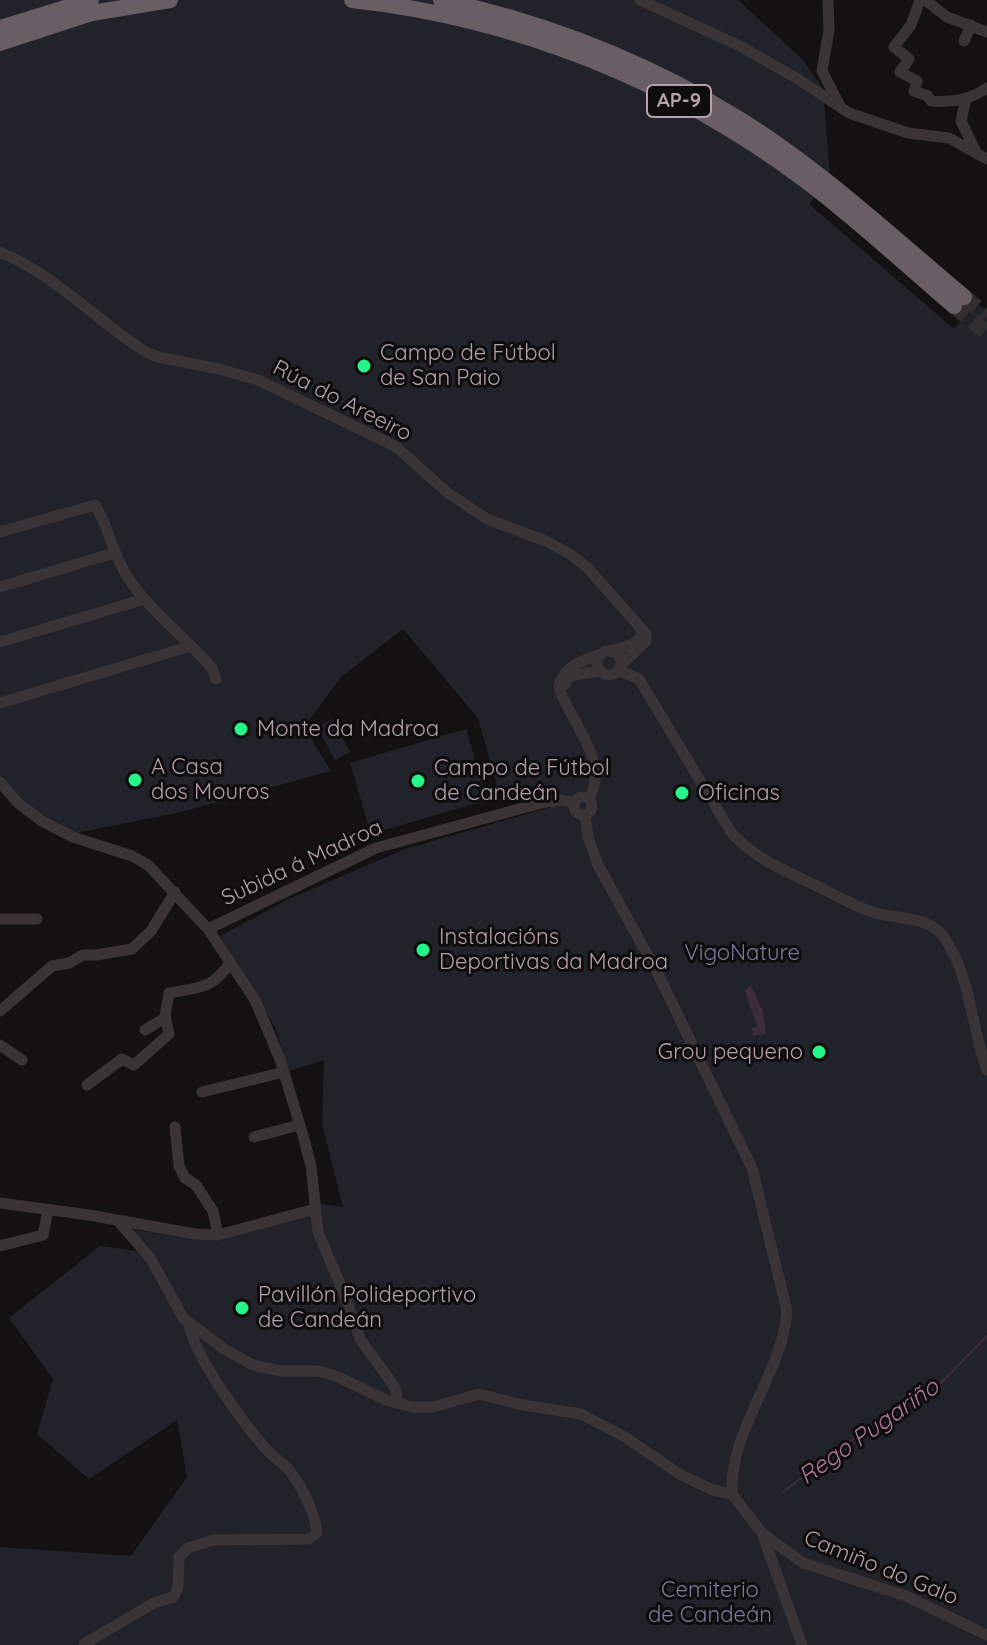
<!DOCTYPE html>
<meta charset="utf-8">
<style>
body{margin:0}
canvas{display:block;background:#131111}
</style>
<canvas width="987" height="1645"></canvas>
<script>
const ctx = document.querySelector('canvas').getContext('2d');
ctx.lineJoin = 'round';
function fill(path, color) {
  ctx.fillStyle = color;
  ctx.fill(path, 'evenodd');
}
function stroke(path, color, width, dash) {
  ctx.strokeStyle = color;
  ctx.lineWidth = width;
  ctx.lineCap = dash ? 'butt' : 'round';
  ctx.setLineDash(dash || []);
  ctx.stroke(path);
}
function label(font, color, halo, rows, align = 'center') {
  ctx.font = font + ' Quicksand,sans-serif';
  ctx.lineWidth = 6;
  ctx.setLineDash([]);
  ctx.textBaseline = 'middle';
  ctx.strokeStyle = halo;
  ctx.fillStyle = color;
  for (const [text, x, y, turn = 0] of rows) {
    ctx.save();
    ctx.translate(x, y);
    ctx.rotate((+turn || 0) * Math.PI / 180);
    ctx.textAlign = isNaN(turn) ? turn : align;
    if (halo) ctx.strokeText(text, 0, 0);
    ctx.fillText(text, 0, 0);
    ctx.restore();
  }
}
const green = new Path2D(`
 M0 0H738L803 60 823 89 830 178 809 204 954 329 978 304 987 311V1645H0V1547L131 1556 187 1477 177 1420 89 1479 37 1434 53 1379 9 1318 100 1246 145 1252 130 1229 180 1237 240 1232 276 1220 315 1203 343 1207 322 1123 324 1060 289 1071 275 1027 220 936 289 899 405 849 551 807 546 792 501 800 478 718 403 629 341 677 304 727 331 771 181 812 76 833 0 790Z
 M332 719 350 752 335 760 317 727Z
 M466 729 487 800 371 834 350 763Z`);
const water = new Path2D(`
 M751 985 763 1012 766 1034 753 1036 752 1028 757 1026 745 991Z`);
const stream = new Path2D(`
 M783 1492 889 1412 931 1393 987 1336`);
const highwayTunnel = new Path2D(`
 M964 297 987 316
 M954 306 987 333`);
const minor = new Path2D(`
 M640 0 740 46 798 79 849 113 908 133 949 138 987 159
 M828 0 829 30 822 71 839 104
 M920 0 911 25 894 47 909 59 900 72 917 81 914 91 928 96 931 101C951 103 970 100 987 88
 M925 0 947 17 987 32
 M964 41 971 25
 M966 99 961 121 975 150
 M0 252C54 274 96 320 144 351L158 357 219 369 258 380 395 446 448 493 487 519 546 541 570 554 587 567 646 634V641L620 666
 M0 532 95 505C109 526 112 554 128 578 151 612 185 637 212 668L216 679
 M0 587 114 553
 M0 642 145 599
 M612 651 633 644 641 638V631
 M597 663a12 12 0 1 1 24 0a12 12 0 1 1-24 0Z
 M618 670 639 679 731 832C754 859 788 872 819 887 837 896 856 907 875 913 897 919 928 916 943 936 971 974 971 1028 987 1070
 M565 684 569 676 600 671
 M0 703 191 646
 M0 782 18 803 42 821 73 837 132 856 148 865 208 929 255 1000 280 1059 304 1139 311 1166 318 1232 343 1291 360 1339 392 1383 396 1391 397 1402
 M574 806a9 9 0 1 1 18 0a9 9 0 1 1-18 0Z
 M589 799C610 761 571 723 559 688 562 666 582 661 601 654
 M585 815 588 837 598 865 657 972 752 1168 787 1311C782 1376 729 1429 732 1494L762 1533 802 1645
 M0 919H37
 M208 929 376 848 545 802 562 800 575 803
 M0 1011 52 966 69 963 83 955H96L132 949 151 931 175 892
 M145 1030 165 1018
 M0 1045 22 1060
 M87 1085 122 1059 134 1065 169 1034 165 1016 169 993C200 987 211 990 230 963
 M202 1092 284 1072
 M175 1127 179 1166 185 1178 196 1185 213 1211 218 1235
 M254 1137 299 1125
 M0 1203 89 1215 195 1234 218 1235 315 1209
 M118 1221 151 1259 183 1318 224 1349 253 1365 281 1371H318L336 1376 386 1400 412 1407H433L479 1394 523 1405 581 1414 625 1437 681 1475 713 1490 732 1494
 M0 1246 43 1235 48 1210
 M763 1534 803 1563 906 1596 987 1635
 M84 1644 154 1603 173 1597 178 1587 179 1557 188 1548 214 1540 308 1539 317 1533C315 1513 302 1486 289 1470 282 1462 273 1457 266 1449 244 1424 192 1354 189 1322`);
const highway = new Path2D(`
 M352 0C517 18 672 81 805 180 857 219 905 264 954 306
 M441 0C547 23 647 62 739 119 820 169 891 236 964 297
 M0 28 91 0
 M0 43 92 13 170 0`);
const markers = [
 [364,366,8,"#26f687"],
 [241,729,8,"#26f687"],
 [135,780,8,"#26f687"],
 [418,781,8,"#26f687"],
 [682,793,8,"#26f687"],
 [423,950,8,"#26f687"],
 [819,1052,8,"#26f687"],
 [242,1308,8,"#26f687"]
];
const shields = [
 [679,101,64]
];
const shieldNames = [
 ["AP-9",679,101]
];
const poiNames = [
 ["Campo de Fútbol",380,353],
 ["de San Paio",380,378],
 ["Monte da Madroa",257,729],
 ["A Casa",151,767],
 ["dos Mouros",151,792],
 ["Campo de Fútbol",434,768],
 ["de Candeán",434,793],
 ["Oficinas",698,793],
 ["Instalacións",439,937],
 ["Deportivas da Madroa",439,962],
 ["Grou pequeno",803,1052,"right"],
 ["Pavillón Polideportivo",258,1295],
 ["de Candeán",258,1320]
];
const streetNames = [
 ["Rúa do Areeiro",342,401,27],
 ["Subida á Madroa",302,863,-25],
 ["Camiño do Galo",881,1568,22]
];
const parkNames = [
 ["VigoNature",742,953],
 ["Cemiterio",710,1590],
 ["de Candeán",710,1615]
];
const waterNames = [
 ["Rego Pugariño",869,1432,-35]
];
fill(green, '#21222a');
fill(water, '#3d2c3a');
stroke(stream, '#3d2c3a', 2);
stroke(highwayTunnel, '#332e30', 16, [16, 8]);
stroke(minor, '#3a3436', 11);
stroke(highway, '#695e63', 16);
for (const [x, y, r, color] of markers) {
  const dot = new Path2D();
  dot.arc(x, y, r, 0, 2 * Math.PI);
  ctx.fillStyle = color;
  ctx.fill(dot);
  stroke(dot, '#0e0c0c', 3);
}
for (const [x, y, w] of shields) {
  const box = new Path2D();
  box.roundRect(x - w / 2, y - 16, w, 32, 6);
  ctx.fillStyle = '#0e0c0c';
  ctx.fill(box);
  stroke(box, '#b4a2ab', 2);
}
label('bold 20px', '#b4a2ab', null, shieldNames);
label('22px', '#b4a2ab', '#0e0c0c', poiNames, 'left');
label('22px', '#b4a2ab', '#0e0c0c', streetNames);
label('22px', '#787da0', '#0e0c0c', parkNames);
label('italic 24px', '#b077a1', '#0e0c0c', waterNames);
</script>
